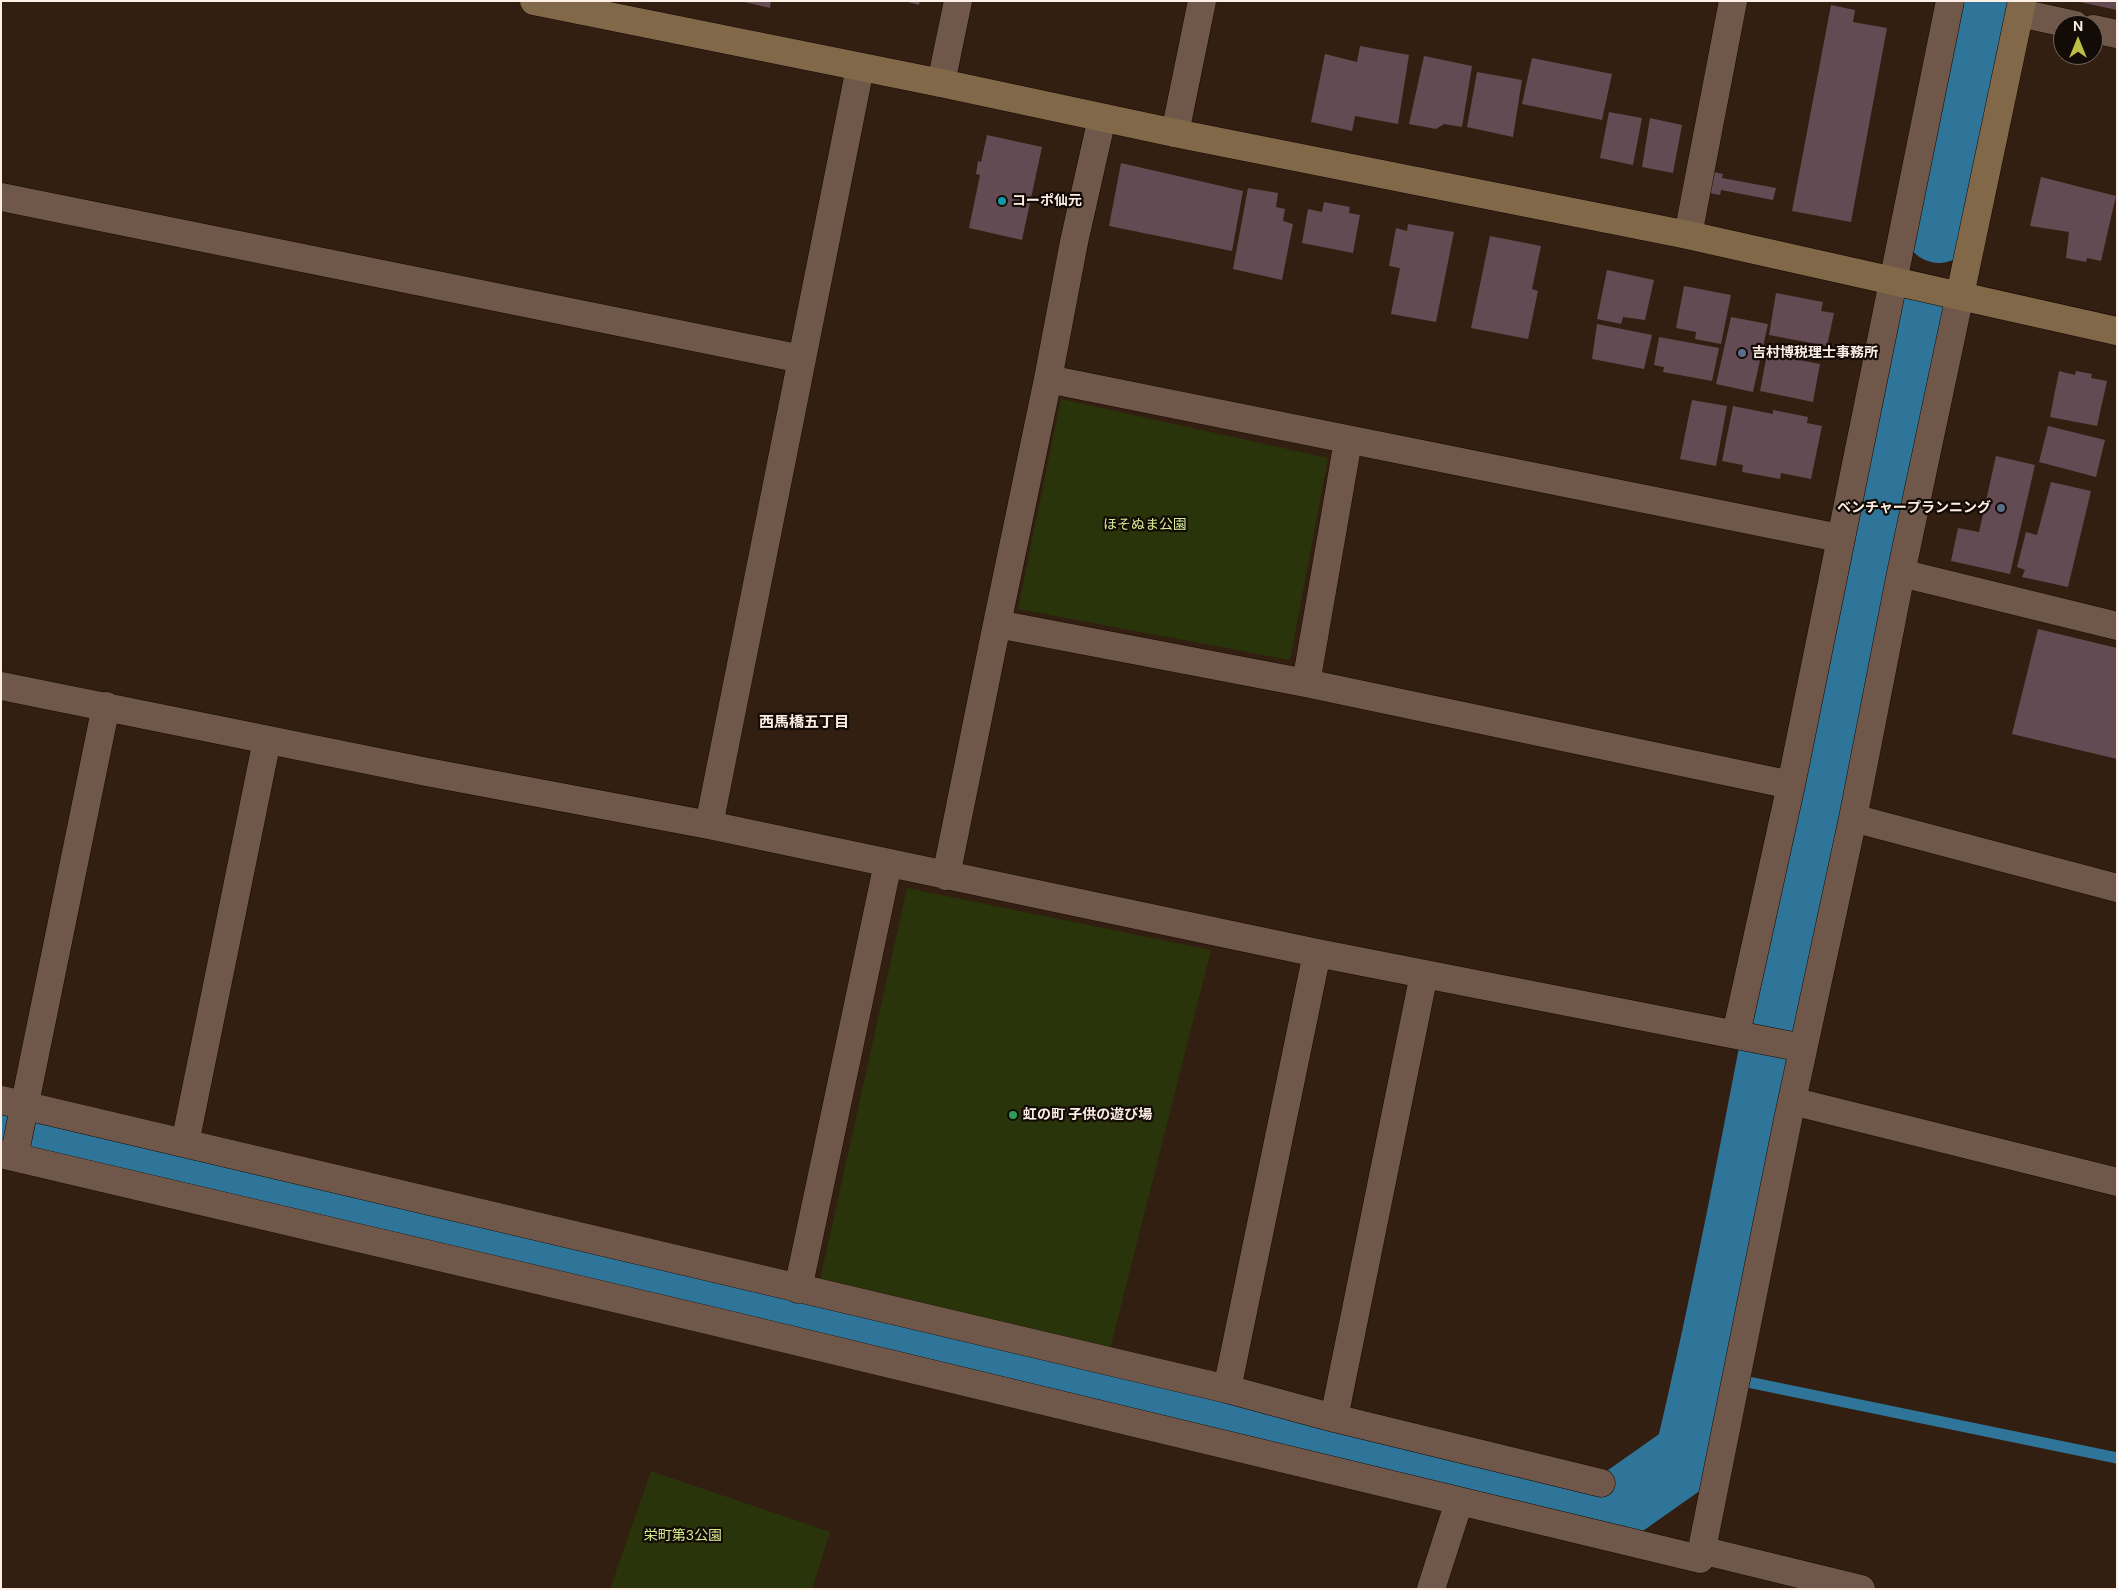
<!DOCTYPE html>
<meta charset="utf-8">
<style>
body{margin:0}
#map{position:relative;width:2118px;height:1590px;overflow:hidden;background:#321f11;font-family:"DM Sans",sans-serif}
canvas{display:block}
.frame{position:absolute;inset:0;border:2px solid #fdefe6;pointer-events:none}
.north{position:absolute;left:2053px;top:15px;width:50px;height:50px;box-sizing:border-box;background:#130b06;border:1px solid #716660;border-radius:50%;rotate:0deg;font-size:14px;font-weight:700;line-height:20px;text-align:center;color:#fdefe6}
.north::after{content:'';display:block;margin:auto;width:18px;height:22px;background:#bcbf44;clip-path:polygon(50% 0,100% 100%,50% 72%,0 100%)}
</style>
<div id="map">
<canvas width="2118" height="1590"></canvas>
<div class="frame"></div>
<div class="north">N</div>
</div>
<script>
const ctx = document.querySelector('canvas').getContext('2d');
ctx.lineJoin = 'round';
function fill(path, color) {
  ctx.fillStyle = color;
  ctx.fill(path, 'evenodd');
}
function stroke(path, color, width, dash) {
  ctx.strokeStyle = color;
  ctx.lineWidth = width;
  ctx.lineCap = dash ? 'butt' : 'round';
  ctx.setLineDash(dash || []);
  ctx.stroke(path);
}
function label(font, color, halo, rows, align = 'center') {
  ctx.font = font + ' "DM Sans","Noto Sans JP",sans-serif';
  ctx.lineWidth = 4.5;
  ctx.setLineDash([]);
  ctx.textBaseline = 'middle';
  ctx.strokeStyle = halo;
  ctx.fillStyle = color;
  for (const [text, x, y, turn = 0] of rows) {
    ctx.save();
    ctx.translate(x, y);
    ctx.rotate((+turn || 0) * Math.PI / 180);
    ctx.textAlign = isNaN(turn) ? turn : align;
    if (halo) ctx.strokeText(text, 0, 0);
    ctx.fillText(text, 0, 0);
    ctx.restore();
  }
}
const green = new Path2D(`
 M1061 399 1328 458 1290 660 1018 609Z
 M907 888 1211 950 1110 1349 820 1280Z
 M651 1471 830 1532 812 1589H610Z`);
const stream = new Path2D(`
 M1709 1374 2117 1458`);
const river = new Path2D(`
 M1939 228 1985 1
 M1 1123 1222 1415 1612 1510 1690 1455C1733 1274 1766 1091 1801 909 1839 709 1880 509 1922 310`);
const building = new Path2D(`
 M740 1H771L770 8Z
 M904 1H920L919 5Z
 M2080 1H2117V10L2080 2Z
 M1831 5 1855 10 1853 22 1887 28 1851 222 1792 211Z
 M1360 46 1409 55 1398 124 1355 116 1352 131 1311 122 1325 54 1357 62Z
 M1424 56 1472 66 1462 127 1444 124 1436 129 1409 124Z
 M1532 58 1612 74 1602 120 1522 104Z
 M1477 72 1522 80 1513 137 1467 127Z
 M1609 112 1642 118 1633 165 1600 158Z
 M1650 118 1682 125 1673 173 1642 167Z
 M987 135 1042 147 1022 240 969 228 980 175 976 174 978 161 981 162Z
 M1121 163 1243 191 1232 251 1109 226Z
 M1714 172 1723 174 1722 178 1776 188 1773 200 1721 190 1720 195 1710 193Z
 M2041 177 2116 196 2101 261 2087 258 2086 262 2066 258 2069 232 2030 226Z
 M1248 188 1278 193 1276 207 1285 209 1283 221 1293 224 1282 280 1233 269Z
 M1324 202 1350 207 1349 213 1360 215 1353 253 1302 243 1308 209 1322 212Z
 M1408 224 1454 232 1436 322 1391 314 1400 268 1389 266 1396 228 1407 231Z
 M1490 236 1541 246 1532 289 1538 291 1528 339 1471 328Z
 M1607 270 1654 280 1645 320 1623 317 1621 324 1597 319Z
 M1684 286 1731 295 1721 344 1695 339 1696 332 1676 328Z
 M1776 293 1823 302 1821 311 1834 313 1827 346 1769 335Z
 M1731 317 1768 324 1753 392 1716 384Z
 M1597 324 1652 335 1644 369 1592 359Z
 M1659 337 1719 348 1712 381 1663 372 1664 367 1654 365Z
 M1767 354 1820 364 1813 402 1760 391Z
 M2059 371 2075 375 2076 371 2092 374 2091 378 2107 381 2097 426 2050 417Z
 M1692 400 1727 406 1716 466 1680 459Z
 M1733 406 1773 414V410L1808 417 1807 423 1822 426 1811 479 1781 473 1780 479 1742 472 1743 465 1722 461Z
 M2048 426 2105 440 2096 477 2039 462Z
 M1996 456 2035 465 2010 574 1951 561 1958 528 1979 532Z
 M2051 482 2091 491 2068 587 2022 577 2025 570 2017 567 2026 532 2037 535Z
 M2038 629 2117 648V759L2012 734Z`);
const street = new Path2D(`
 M2020 13 2075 25
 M2093 29 2117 34
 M941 83 958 1
 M1102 118 1074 242 1048 379 997 624 1306 683 1791 785
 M1175 133 1202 1
 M1 197 802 359
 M1688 235 1733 1
 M1048 379 1839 538
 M1901 573 2117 626
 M1306 683 1348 441
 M1 686 427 772 709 825 1317 953 1803 1048
 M1853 818 2117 888
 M709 825 860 68
 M946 876 997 624
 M1736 1034 1791 785 1950 1
 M1 1100 1227 1389 1334 1418 1601 1483
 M1792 1101 2117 1182
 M185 1143 267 740
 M1 1154 708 1320 1700 1559 1787 1124 1853 818 1901 573 1960 295
 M14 1157 106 706
 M798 1289 888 863
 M1227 1389 1317 953
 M1334 1418 1424 974
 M1701 1550 1861 1589
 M1431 1589 1459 1502`);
const secondary = new Path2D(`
 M534 1 941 83 1175 133 1688 235 2117 331
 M1960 295 2022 1`);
const markers = [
 [1002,201,5,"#0f9aa8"],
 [1742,353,5,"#5c6f8a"],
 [2001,508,5,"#5c6f8a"],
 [1013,1115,5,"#2e9e5b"]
];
const poiNames = [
 ["コーポ仙元",1012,201],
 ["吉村博税理士事務所",1752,353],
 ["ベンチャープランニング",1991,508,"right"],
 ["虹の町 子供の遊び場",1023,1115]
];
const parkNames = [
 ["ほそぬま公園",1145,525],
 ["栄町第3公園",683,1536]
];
const neighbourhoodNames = [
 ["西馬橋五丁目",804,723]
];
fill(green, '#2a340a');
stroke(stream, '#2f7599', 11);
stroke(river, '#2f7599', 70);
fill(building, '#644a52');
stroke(street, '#190800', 29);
stroke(secondary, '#190800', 29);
stroke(street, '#6f5849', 28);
stroke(secondary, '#806849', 28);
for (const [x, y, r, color] of markers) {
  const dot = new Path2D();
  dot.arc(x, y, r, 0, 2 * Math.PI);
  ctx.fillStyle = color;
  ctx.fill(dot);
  stroke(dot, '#130b06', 2);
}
label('bold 14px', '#fdefe6', '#130b06', poiNames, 'left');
label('14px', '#d5ed92', '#130b06', parkNames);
label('bold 15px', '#fdefe6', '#130b06', neighbourhoodNames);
</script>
